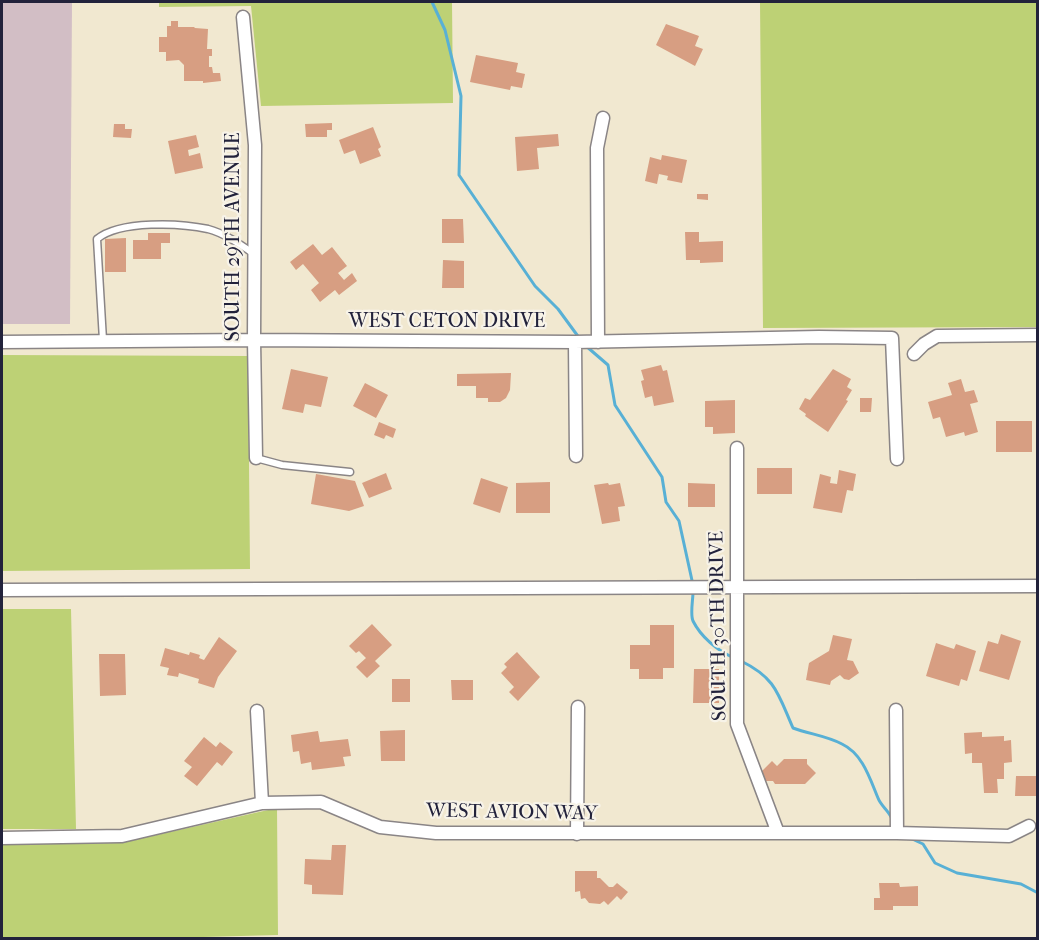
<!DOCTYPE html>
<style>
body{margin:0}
#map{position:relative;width:1039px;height:940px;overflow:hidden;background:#f1e8d0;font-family:"IM FELL French Canon",serif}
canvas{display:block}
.frame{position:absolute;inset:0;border:3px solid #22223b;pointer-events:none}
</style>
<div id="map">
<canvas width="1039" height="940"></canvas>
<div class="frame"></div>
</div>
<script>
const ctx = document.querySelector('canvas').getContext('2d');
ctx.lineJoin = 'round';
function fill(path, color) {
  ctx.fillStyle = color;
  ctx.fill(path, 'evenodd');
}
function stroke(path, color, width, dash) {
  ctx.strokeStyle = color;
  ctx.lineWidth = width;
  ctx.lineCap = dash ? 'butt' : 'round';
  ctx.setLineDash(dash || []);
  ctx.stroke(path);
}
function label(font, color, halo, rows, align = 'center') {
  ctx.font = font + ' "IM FELL French Canon",serif';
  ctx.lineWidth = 4.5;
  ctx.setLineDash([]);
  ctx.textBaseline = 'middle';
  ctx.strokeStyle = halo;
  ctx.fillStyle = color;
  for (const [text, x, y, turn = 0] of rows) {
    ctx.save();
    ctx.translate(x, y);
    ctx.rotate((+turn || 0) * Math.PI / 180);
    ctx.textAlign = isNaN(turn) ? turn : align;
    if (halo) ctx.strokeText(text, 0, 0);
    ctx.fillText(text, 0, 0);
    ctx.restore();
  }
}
const industrial = new Path2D(`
 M2 2H72L70 324H2Z`);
const green = new Path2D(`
 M159 2H452L453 103 261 106 251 6 159 7Z
 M760 2H1037V327L763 328Z
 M2 355 248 356 250 569 2 571Z
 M2 609H71L76 829H2Z
 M277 808 278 935 166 938H2V844L121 843Z`);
const stream = new Path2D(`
 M432 2 445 30 461 96 459 175 535 286 558 309 580 339
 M586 346 608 365 615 405 662 477 666 502 679 521 693 585
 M693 592C693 600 690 614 693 621 701 637 717 650 732 657
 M741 661C776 678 778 694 793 728 809 734 827 736 842 744 863 754 870 779 878 798 881 806 888 810 891 817
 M910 838 923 844 935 863 957 873 1021 884 1038 893`);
const building = new Path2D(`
 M171 21H178V27H194L195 28 208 29 207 49H212V56H209V67H212L213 73H220L221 81 203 83V81H184V65L179 60 166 61V52H159V37H167V26H171Z
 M666 24 699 36 695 46 703 49 695 66 656 45Z
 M476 55 518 63 516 72 525 74 522 88 511 86 510 90 470 82Z
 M332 123V130H327V137H306L305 124Z
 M114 124H125V129H132L131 138 113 137Z
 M373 127 381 147 378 149 381 156 360 164 355 150 344 154 339 140Z
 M558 134 559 146 537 148 539 169 517 171 515 137Z
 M196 135 199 147 188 150 189 156 200 153 203 168 175 174 168 141Z
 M662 155 687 160 682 183 667 180 668 176 659 174 657 184 645 181 650 157 661 160Z
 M697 194H708V200L697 199Z
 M442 219H463L464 243H442Z
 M685 232H699V242L723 241V262L700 263V260H686Z
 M148 233H170V243H161V259H133V240H148Z
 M126 238V272H105V239Z
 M313 244 322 255 332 247 347 266 338 273 344 280 352 273 357 281 339 295 335 290 320 302 311 290 319 283 303 264 296 270 290 262Z
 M443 260 464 261V288H442Z
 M661 365 663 371 667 370 674 402 654 406 652 396 645 398 641 381 644 380 641 370Z
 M291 369 328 377 321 407 305 404 303 413 282 409Z
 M833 369 851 379 847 387 852 390 846 400 848 401 828 432 805 416 806 414 799 409 805 398 810 400Z
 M511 373 510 390 506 398 500 402H488V398H476V386H457V374Z
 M961 379 965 392 974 390 978 402 970 404 978 432 965 436 964 432 946 437 940 417 933 419 928 402 952 395 948 383Z
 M365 383 388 395 376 418 353 406Z
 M860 398H872L871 412H860Z
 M735 400V433L713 434V427H705V401Z
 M996 421H1032V452H996Z
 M379 422 396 429 393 438 386 435 384 439 374 435Z
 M757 468H792V494H757Z
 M839 470 856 474 853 491 847 490 842 513 813 508 820 474 831 477 830 483 837 484Z
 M386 473 392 489 369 498 362 483Z
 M316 474 355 481 364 506 349 511 311 504Z
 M481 478 508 487 500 513 473 504Z
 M550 482V513H516V483Z
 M608 483 609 485 620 483 625 506 618 507 620 521 602 524 594 485Z
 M688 483 715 484V507H688Z
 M372 624 392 645 375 661 380 666 367 678 356 667 366 658 359 651 356 653 349 646Z
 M650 625H674V668H663V679H639V669H630V645H650Z
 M1001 634 1021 641 1009 680 979 671 988 641 998 644Z
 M833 635 852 639 847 660 853 661 859 673 849 680 844 679 840 675 831 681 830 685 806 680 809 663 829 651Z
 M219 637 237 651 218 677 214 688 198 683 199 679 179 673 178 677 167 675 169 668 160 666 165 648 189 655 190 652 200 655 199 658 204 660Z
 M936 643 954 649 956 644 976 651 967 681 961 679 959 686 926 676Z
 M517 652 540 677 518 701 509 692 514 687 501 673 507 667 504 664Z
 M99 654H125L126 695 100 696Z
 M694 669H719V703H693Z
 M392 679H410V702H392Z
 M451 680H473V700H452Z
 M405 730V761H381L380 731Z
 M318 731 320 742 348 739 351 756 343 757 345 766 312 770 311 762 301 764 299 751 293 752 291 735Z
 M982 732V737L1004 736V741L1011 740 1012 762 1004 763V779H997L998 793H984L982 763H972V753L965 754 964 733Z
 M204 737 216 747 220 742 233 752 222 766 217 762 197 786 184 776 192 767 184 761Z
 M784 759H807V764L816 773 805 784H775L773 781H766L759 774 772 761 777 766Z
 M1016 776H1038V796H1015Z
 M332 845H346L343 895 312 894V885L304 884 305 859 331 860Z
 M575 871H597V878H600L609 887H613L617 883 628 892 621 900 617 896 608 905 604 901 600 904 589 903 585 898 581 899 580 891 575 892Z
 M879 883H899L900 887 918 886V906H893V910H874V898H880Z`);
const service = new Path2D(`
 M103 340 97 239C120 220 181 223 208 229 224 233 241 245 254 254
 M256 458 282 465 350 472`);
const minor = new Path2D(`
 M243 17 255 145 254 340 256 458
 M2 342 254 340 575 342 819 337 892 338 897 459
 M575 342 576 456
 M598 342 597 148 603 118
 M914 354 924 344 937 336 1038 335
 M737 448V724L778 833
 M2 590 1038 586
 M896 710 897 833
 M257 711 262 803
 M577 834 578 707
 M2 838 122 836 262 803 321 802 380 827 436 833H897L1009 836 1029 826`);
const streetNames = [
 ["SOUTH 29TH AVENUE",234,237,-90],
 ["WEST CETON DRIVE",447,322],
 ["SOUTH 30TH DRIVE",719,626,-91],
 ["WEST AVION WAY",512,813,1]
];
fill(industrial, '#d2bec5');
fill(green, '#bdd175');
stroke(stream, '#58b0d5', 3);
fill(building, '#d79e82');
stroke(service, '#8a8586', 9);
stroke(minor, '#8a8586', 15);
stroke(service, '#fff', 6);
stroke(minor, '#fff', 12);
label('20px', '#22223b', '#f7f3e8', streetNames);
</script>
